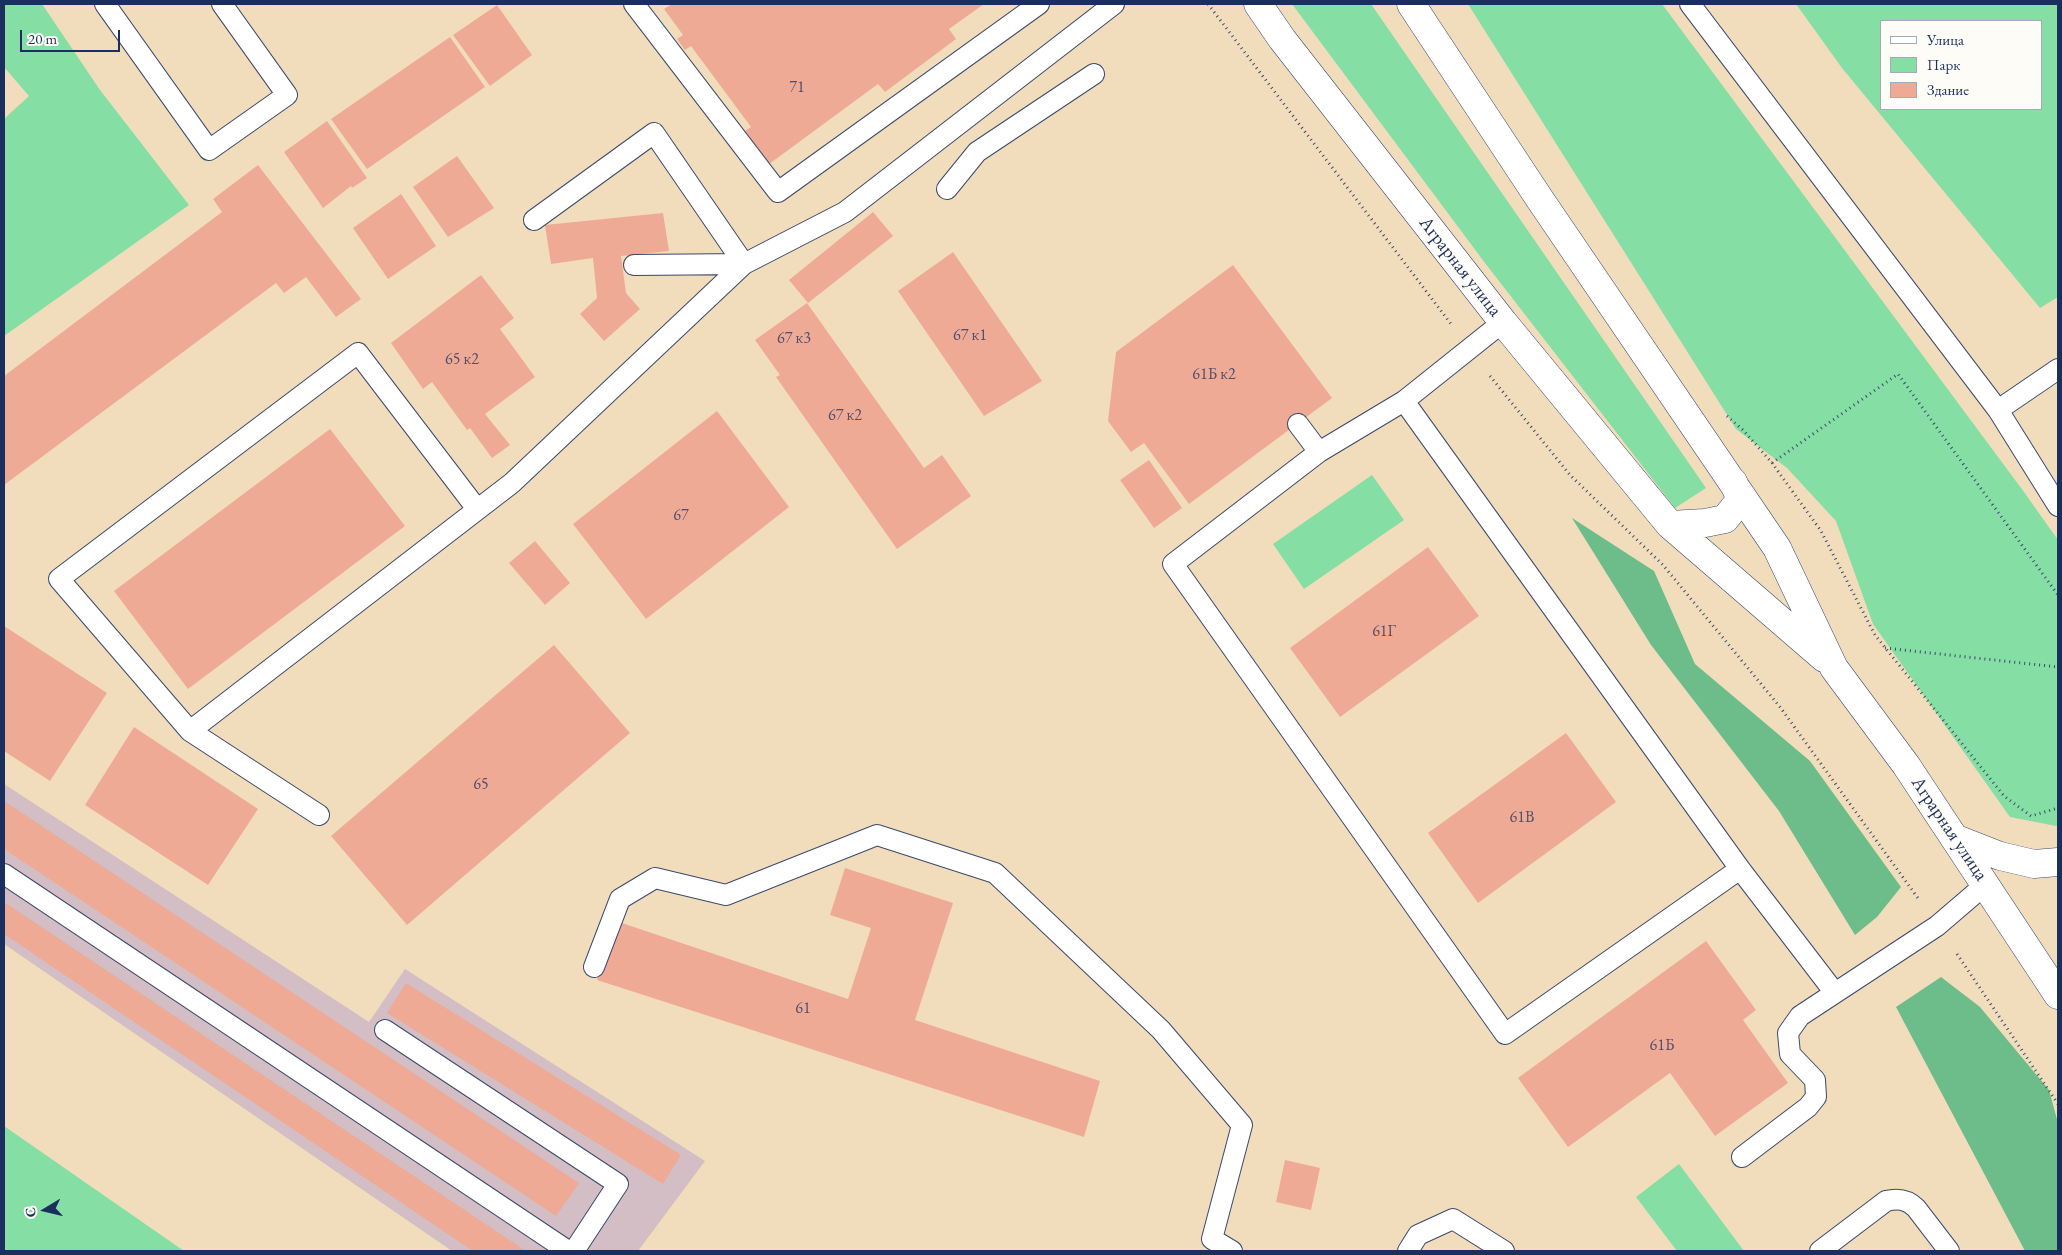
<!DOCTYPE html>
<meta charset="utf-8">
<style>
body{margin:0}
#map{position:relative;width:2062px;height:1255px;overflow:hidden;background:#f1ddbc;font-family:"EB Garamond",serif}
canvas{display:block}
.frame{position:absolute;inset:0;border:5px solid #1b2f5e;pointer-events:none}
.legend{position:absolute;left:1880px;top:20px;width:162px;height:90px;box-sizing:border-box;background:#fdfcf7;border:1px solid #a3aaba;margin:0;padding:6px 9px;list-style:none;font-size:15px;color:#1b2f5e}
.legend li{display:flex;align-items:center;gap:10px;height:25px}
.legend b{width:25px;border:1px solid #a3aaba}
.north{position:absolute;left:20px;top:1185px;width:50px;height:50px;-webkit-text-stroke:4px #fdfcf7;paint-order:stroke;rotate:261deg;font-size:14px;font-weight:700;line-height:20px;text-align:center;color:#1b2f5e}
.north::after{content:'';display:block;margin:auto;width:18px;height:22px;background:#1b2f5e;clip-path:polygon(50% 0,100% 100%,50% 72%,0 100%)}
.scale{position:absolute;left:20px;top:30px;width:100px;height:22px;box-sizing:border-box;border:2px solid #1b2f5e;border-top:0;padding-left:6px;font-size:15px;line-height:18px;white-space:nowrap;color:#1b2f5e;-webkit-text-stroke:4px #fdfcf7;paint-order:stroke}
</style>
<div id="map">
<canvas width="2062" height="1255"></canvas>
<div class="frame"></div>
<ul class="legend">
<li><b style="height:6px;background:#fff"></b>Улица</li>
<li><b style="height:14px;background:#85dea4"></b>Парк</li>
<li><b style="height:14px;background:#efaa96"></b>Здание</li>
</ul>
<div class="north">С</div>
<div class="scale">20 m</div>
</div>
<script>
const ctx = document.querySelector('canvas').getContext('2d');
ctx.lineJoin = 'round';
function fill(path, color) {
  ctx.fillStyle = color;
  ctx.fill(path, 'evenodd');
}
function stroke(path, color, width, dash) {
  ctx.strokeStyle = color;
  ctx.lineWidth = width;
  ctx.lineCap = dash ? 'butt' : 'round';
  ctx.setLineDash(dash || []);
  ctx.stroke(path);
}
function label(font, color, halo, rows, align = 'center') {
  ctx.font = font + ' "EB Garamond",serif';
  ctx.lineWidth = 5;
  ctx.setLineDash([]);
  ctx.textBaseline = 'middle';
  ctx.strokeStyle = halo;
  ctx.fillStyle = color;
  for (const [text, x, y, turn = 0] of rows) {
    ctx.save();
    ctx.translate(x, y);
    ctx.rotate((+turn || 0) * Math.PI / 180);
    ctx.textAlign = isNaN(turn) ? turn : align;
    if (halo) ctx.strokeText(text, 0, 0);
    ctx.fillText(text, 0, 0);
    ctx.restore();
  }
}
const industrial = new Path2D(`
 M4 784 369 1022 405 969 705 1161 638 1251H452L4 944Z`);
const green = new Path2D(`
 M4 4H42L100 90 189 205 4 336V119L29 96 4 67Z
 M1292 4H1371L1706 488 1675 508 1485 263Z
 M1468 4H1662L2024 492 2058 540V825L2056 826 2010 817 1873 624 1836 521 1787 468 1736 429Z
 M1796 4H2058V297L2040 308 1842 68ZM2041 21V109H1881V21Z
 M1372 475 1404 520 1304 589 1273 544Z
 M4 1126 184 1251H4Z
 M1679 1164 1744 1251H1677L1636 1197Z`);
const forest = new Path2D(`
 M1572 518 1654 571 1695 664 1810 761 1901 887 1877 917 1855 935 1779 811 1651 645Z
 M1941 977 1980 1007 2049 1090 2058 1123V1251H2025L1896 1007Z`);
const building = new Path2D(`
 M672 4H984L949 29 956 39 885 92 878 84 761 170 742 145 750 138 745 131 751 127 691 46 685 50 677 39 683 35 664 9Z
 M497 5 532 55 490 86 453 35Z
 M450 37 485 87 367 169 331 119Z
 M327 121 367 178 352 188 351 186 323 208 284 152Z
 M457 156 494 208 448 237 413 187Z
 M258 165 361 299 336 317 306 277 284 293 276 283 4 485V376L222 212 213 199Z
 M401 194 436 246 388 279 353 228Z
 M873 212 893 236 808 303 789 280Z
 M663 213 669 251 621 256 626 293 640 309 604 341 580 314 597 298 593 258 551 264 545 225Z
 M953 252 1042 381 984 416 898 291Z
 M1233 265 1332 398 1189 504 1144 443 1131 452 1108 421 1116 352Z
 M481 275 514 318 500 329 535 377 485 414 510 445 492 458 470 428 467 430 432 382 423 389 391 343Z
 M807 303 924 468 942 455 971 496 897 549 776 377 780 375 755 340Z
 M717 411 789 507 646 619 573 524Z
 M330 429 405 526 188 689 114 591Z
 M1149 460 1182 508 1154 528 1120 480Z
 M535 541 570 583 545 605 509 563Z
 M1428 547 1479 616 1340 717 1290 648Z
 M4 626 107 693 50 781 4 751Z
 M554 645 630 733 407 925 331 836Z
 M134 727 258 809 208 885 85 805Z
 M1566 733 1616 802 1478 903 1428 833Z
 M4 801 579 1183 556 1216 4 849Z
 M845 868 953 903 915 1020 1100 1081 1084 1137 597 980 616 921 848 999 871 928 830 915Z
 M4 902 526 1251H473L4 934Z
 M1706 941 1756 1010 1743 1020 1788 1083 1715 1136 1670 1073 1568 1147 1518 1078Z
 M406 983 681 1155 663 1184 387 1013Z
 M1285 1160 1320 1168 1311 1210 1276 1202Z`);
const path = new Path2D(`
 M1208 4 1451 324
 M1490 376 1570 475 1663 565 1780 707 1920 901
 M1727 416 1743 430 1772 463 1821 531 1875 635 2004 796 2031 816 2058 808
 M1772 463 1898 374 2058 595
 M1885 648 2058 667
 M1957 954 2058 1104`);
const service = new Path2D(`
 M105 4 209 150 287 95 222 4
 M634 4 778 192 1039 4
 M1690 4 1998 410 2058 506
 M947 189 977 152 1094 74
 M534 220 654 133 744 264 845 212 1114 4
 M634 265 744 264
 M1503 322 1404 401 1319 452 1173 564 1505 1034 1740 869
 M1404 401 1740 869 1835 993 1937 926 1986 884
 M1998 410 2058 369
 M1298 424 1319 452
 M190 731 512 483 744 264
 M319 815 190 731 59 579 358 353 477 509
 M4 874 568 1251
 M594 967 620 899 655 878 726 895 877 835 995 873 1161 1030 1242 1125 1212 1239 1232 1251
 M385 1030 618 1184 574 1251
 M1742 1157 1808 1107 1816 1097 1815 1080 1790 1054 1788 1033 1800 1016 1835 993
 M1408 1251 1418 1235 1453 1219 1504 1251
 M1820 1251 1886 1201C1898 1198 1907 1199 1916 1208L1949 1251`);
const tertiary = new Path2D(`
 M1258 4 1282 39 1503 322 1670 525 1824 658
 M1411 4 1539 198 1777 548 1834 668 1906 765 2058 995
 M1670 525 1705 523 1725 519 1741 499 1733 482
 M1954 838 2000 856 2034 864 2058 862`);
const numberNames = [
 ["71",797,88],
 ["67 к1",970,336],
 ["67 к3",794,339],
 ["65 к2",462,360],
 ["61Б к2",1214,375],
 ["67 к2",845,416],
 ["67",681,516],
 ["61Г",1384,632],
 ["65",481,785],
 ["61В",1522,818],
 ["61",803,1009],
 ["61Б",1662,1046]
];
const streetNames = [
 ["Аграрная улица",1460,267,52],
 ["Аграрная улица",1949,829,56]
];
fill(industrial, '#d2bec4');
fill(green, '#85dea4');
fill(forest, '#6cbd8a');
fill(building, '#efaa96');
stroke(service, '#3b496c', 22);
stroke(tertiary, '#3b496c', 29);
stroke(path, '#3b496c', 3, [1, 4]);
stroke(service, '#fff', 20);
stroke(tertiary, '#fff', 28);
label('16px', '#504e6c', null, numberNames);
label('19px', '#1b2f5e', '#fdfcf7', streetNames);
</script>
